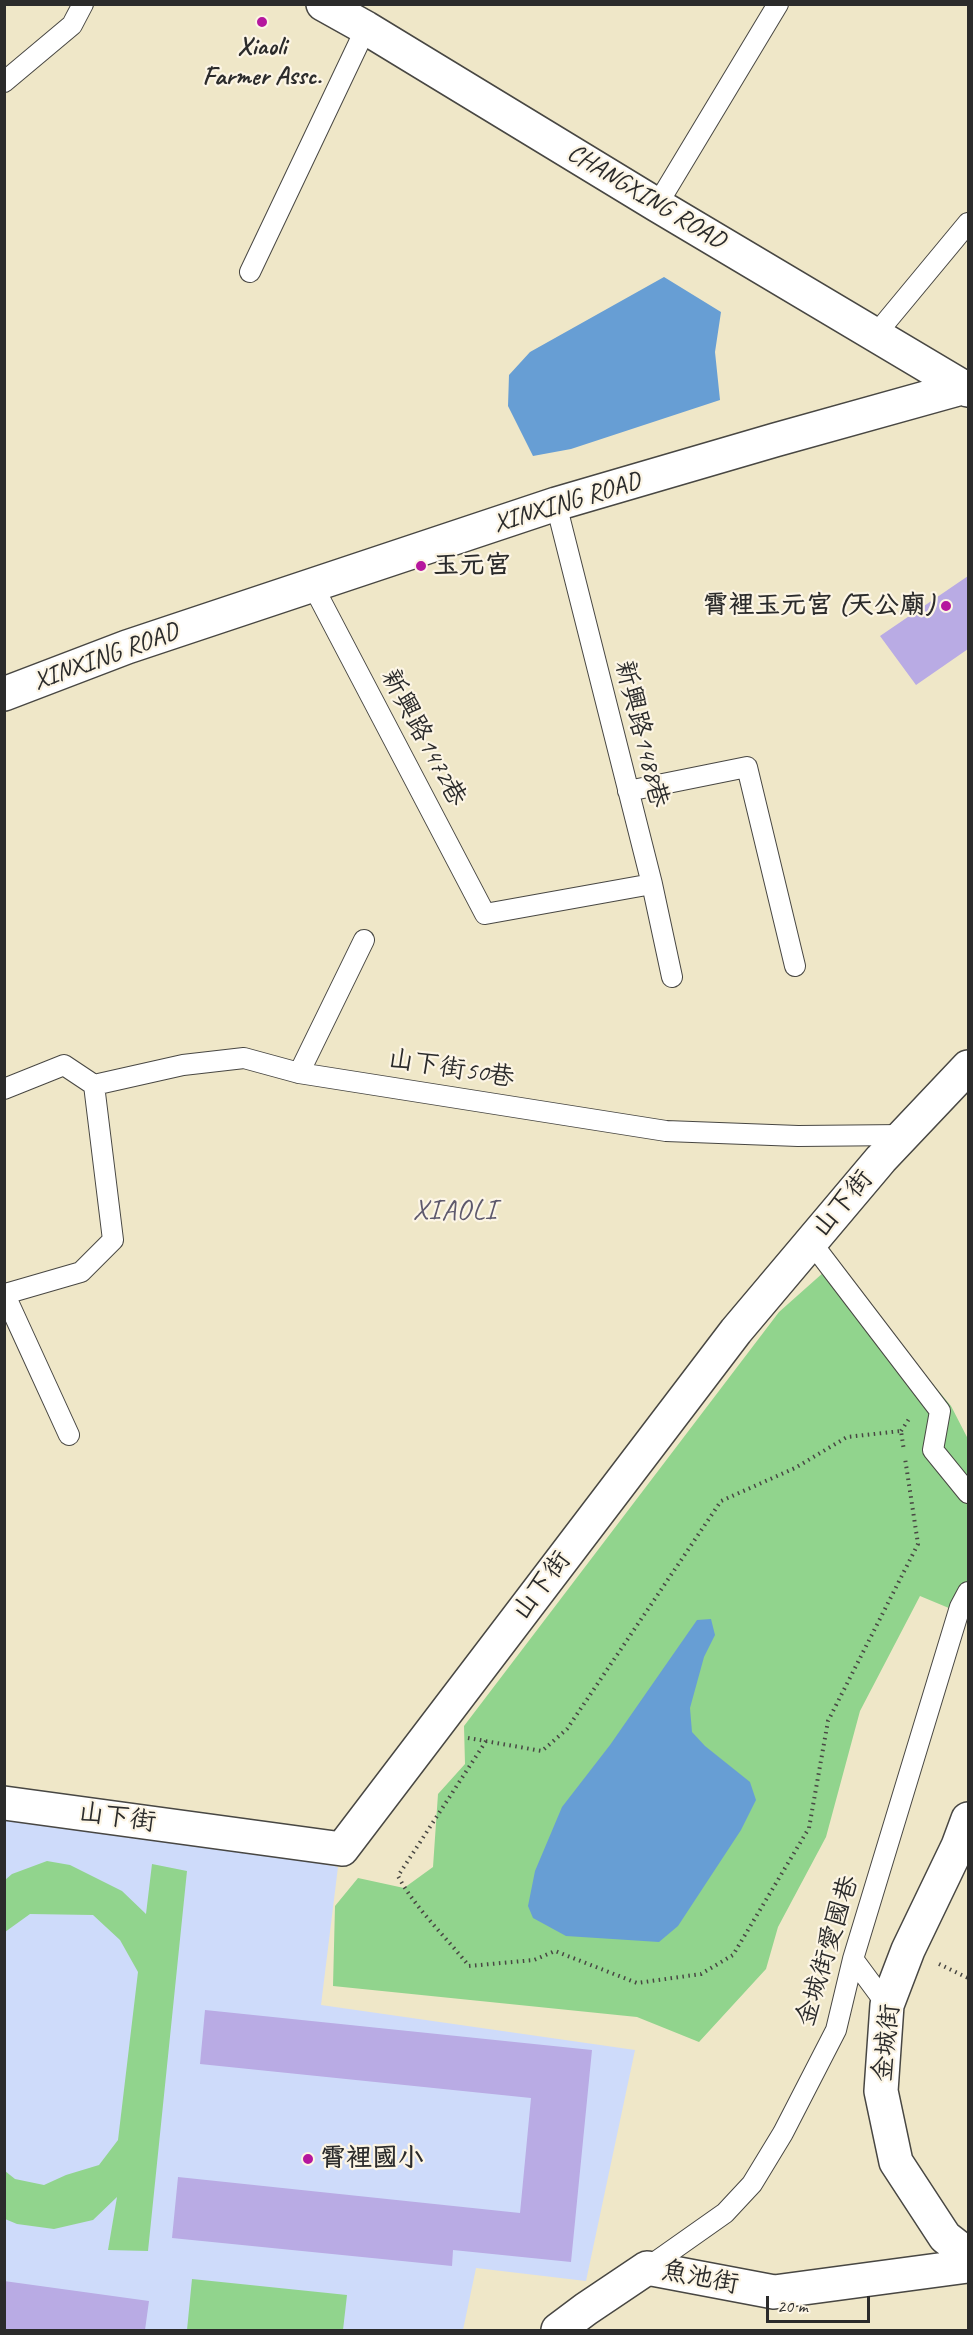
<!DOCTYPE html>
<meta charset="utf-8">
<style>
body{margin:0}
#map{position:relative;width:973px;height:2335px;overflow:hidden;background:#efe7c8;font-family:Caveat,sans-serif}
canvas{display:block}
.frame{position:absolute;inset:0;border:6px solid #2b2b2b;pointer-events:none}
.scale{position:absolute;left:766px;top:2296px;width:104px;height:27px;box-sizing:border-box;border:3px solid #2b2b2b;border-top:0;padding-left:8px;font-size:18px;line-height:21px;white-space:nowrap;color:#2b2b2b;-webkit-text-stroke:4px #fcf5e5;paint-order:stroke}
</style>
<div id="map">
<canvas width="973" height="2335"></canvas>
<div class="frame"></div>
<div class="scale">20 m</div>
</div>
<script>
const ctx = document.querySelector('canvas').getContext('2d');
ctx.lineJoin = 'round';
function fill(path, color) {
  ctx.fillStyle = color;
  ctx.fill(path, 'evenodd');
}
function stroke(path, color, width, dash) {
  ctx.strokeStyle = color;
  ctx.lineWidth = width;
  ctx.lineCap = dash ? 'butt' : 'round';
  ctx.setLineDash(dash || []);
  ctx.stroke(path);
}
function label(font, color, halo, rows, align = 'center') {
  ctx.font = font + ' Caveat,"LXGW WenKai TC",sans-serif';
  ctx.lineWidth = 4.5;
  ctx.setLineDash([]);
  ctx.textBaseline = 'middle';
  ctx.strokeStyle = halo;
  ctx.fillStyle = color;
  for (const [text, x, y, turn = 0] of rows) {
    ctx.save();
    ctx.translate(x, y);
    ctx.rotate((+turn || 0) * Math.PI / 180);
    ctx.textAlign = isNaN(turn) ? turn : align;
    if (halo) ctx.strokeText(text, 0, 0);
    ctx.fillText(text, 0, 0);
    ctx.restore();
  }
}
const built = new Path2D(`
 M4 1799 338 1867 321 2005 635 2050 586 2281 476 2268 463 2330H5Z`);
const green = new Path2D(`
 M833 1264 951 1406 968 1439V1616L920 1596 860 1711 826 1837 778 1927 766 1969 699 2042 637 2017 333 1986 335 1906 358 1878 404 1888 433 1867 438 1794 465 1764 464 1726 779 1312Z
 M47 1861 70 1865 122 1891 146 1914 152 1864 187 1871 148 2251 108 2250 117 2197 93 2220 54 2229 17 2224 5 2219V2171L15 2179 44 2185 66 2175 99 2165 118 2140 138 1972 120 1940 93 1915 30 1914 5 1932V1880L12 1874Z
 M192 2279 347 2295 343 2330H187Z`);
const water = new Path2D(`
 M664 277 721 312 715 352 720 400 571 449 533 456 508 406 509 375 530 352Z
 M711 1619 715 1635 704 1657 690 1708 692 1732 705 1746 750 1782 756 1800 741 1830 678 1926 659 1942 566 1936 533 1918 528 1906 535 1871 562 1807 610 1745 697 1620Z`);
const building = new Path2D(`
 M968 576V649L916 685 880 636Z
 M205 2010 592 2050 571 2262 453 2250 452 2266 172 2238 178 2177 520 2213 531 2098 200 2064Z
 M4 2281 149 2301 145 2330H4Z`);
const path = new Path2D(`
 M901 1431 909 1419
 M468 1738 542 1751 567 1729 721 1501 795 1468 847 1437 901 1431 904 1451
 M486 1741 398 1876C415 1908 445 1936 469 1966L534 1960 555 1951 637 1983 701 1974 733 1955 809 1828 828 1721 918 1544 905 1458
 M939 1964 968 1978`);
const lane = new Path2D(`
 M4 82 72 25 83 4
 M657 205 778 4
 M250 272 366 28
 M876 334 968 223
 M556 504 652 884 672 977
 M313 586 485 914 652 884
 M628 791 747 767 795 966
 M299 1073 364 940
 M4 1089 64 1065 94 1085 183 1065 244 1058 299 1073 666 1131 798 1136 904 1135
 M811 1242 940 1411 933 1450 968 1493
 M4 1293 69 1435
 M5 1294 81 1272 113 1240 94 1085
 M853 1959 887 2005
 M647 2268 725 2213 752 2184 783 2133 836 2030 853 1959 960 1607 968 1592`);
const street = new Path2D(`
 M4 1803 342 1849 736 1331 881 1159 968 1067
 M968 1819 958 1846 908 1950 887 2005 881 2091 896 2162 945 2237 968 2255
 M558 2330 586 2309 647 2268 774 2292 968 2266`);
const secondary = new Path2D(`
 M323 4 366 28 657 205 968 390
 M4 694 127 647 556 504 775 440 965 387`);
const markers = [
 [262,22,6,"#b5179e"],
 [421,566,6,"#b5179e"],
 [946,606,6,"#b5179e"],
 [308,2159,6,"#b5179e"]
];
const poiNames = [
 ["Xiaoli",262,47,"center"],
 ["Farmer Assc.",262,77,"center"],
 ["玉元宮",433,566],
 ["霄裡玉元宮 (天公廟)",934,606,"right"],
 ["霄裡國小",320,2159]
];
const streetNames = [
 ["CHANGXING ROAD",646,197,31],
 ["XINXING ROAD",567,503,-17],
 ["XINXING ROAD",106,657,-20],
 ["新興路1488巷",641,734,76],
 ["新興路1472巷",423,738,62],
 ["山下街50巷",451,1069,9],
 ["山下街",843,1204,-50],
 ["山下街",542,1586,-53],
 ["山下街",117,1818,8],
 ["金城街愛國巷",828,1951,-73],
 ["金城街",887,2043,-84],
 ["魚池街",700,2278,11]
];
const quarterNames = [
 ["XIAOLI",455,1212]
];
fill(built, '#cedbfa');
fill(green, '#91d48d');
fill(water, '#679ed4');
fill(building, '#b9abe4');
stroke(lane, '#484743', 22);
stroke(street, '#484743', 36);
stroke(secondary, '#484743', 36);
stroke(path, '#484743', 4, [1.5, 4.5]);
stroke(lane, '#fff', 20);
stroke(street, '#fff', 33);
stroke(secondary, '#fff', 33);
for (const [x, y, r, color] of markers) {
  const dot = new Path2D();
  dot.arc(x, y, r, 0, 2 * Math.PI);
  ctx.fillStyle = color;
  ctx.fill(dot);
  stroke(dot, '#fcf5e5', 2);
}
label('bold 26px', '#2b2b2b', '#fcf5e5', poiNames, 'left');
label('26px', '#2b2b2b', '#fcf5e5', streetNames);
ctx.letterSpacing = '1.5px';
label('28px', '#5d586c', '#fcf5e5', quarterNames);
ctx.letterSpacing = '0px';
</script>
